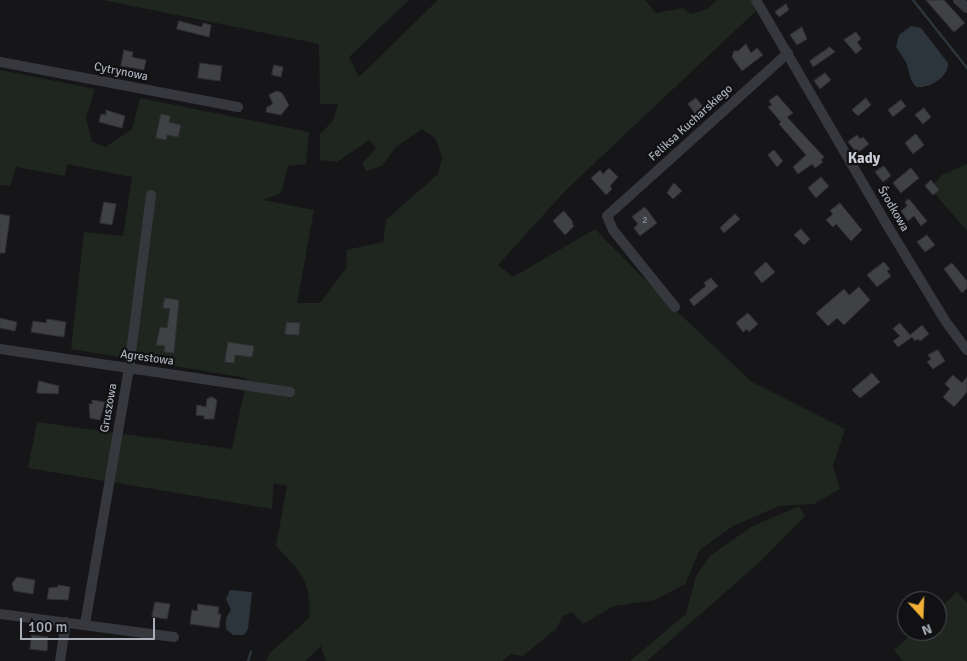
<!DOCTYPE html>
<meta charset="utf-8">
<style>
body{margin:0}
#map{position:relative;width:967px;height:661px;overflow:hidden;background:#161618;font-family:Signika,sans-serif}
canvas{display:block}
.north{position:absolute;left:897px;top:591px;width:50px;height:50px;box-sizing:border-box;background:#111113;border:1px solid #4d4f55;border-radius:50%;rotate:160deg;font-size:14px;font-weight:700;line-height:20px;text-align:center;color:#a8adb8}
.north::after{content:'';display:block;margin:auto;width:18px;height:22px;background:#f2b134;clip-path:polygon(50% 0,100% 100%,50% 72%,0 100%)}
.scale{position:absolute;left:20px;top:618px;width:135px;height:22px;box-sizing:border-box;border:2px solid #a8adb8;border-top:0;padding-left:6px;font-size:15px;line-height:18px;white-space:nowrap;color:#a8adb8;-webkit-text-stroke:4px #111113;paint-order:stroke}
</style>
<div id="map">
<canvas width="967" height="661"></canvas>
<div class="north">N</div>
<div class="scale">100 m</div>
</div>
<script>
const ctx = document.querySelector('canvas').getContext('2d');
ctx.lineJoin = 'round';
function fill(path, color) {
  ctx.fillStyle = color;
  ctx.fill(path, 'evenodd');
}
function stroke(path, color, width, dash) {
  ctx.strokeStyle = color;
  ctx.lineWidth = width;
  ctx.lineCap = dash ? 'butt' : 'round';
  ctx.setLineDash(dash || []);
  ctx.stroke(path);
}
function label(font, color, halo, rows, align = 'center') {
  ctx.font = font + ' Signika,sans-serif';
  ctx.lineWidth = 4.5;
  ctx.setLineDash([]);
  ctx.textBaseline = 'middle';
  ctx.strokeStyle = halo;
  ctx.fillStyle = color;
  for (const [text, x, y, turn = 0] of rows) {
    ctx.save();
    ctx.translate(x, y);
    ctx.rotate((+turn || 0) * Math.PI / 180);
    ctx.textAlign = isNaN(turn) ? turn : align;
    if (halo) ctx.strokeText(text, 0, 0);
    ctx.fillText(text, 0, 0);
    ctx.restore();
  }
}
const green = new Path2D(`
 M103 0H409L349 57 359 77 438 0H645L656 13 683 8 691 14 707 9 717 0H751L757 10 566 190 498 265 513 277 595 229 668 303 752 382 845 429 833 466 840 489 814 504 779 506 733 526 700 550 685 584 655 600 614 606 583 624 572 612 562 617 557 628 523 656 511 654 502 661H326L321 646 305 661H266L269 654 309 618C312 581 300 571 276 546L287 486 274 483 272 509 28 468 37 422 232 449 247 378 71 349 84 232 123 236 132 177 67 164 65 176 16 167 10 186 0 185V70L95 89 86 117 92 142 106 147 132 129 140 98 309 132 306 164 288 166 281 193 263 200 314 210 297 303H320L347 267 346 250 383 242 386 220 438 174 442 157 435 138 422 129 396 147 382 166 366 171 362 164 376 148 369 140 337 162 320 160V134L333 121 338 104H320L319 44Z
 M967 164V231L930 188 942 175Z
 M799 506 805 516 761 561 647 661H630L686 614 696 576 710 556 751 527Z
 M957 592 967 603V661H903L894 650 915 631H937V611Z`);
const water = new Path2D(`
 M911 26 921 28 948 63C949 77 929 89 916 87L911 80 906 62 896 47 899 35Z
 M230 590 252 592 248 629 244 635H233L226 629V618L231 610 226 599Z`);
const stream = new Path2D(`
 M913 0 967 68
 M248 661 251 652`);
const building = new Path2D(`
 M926 0H944L965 23 954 32Z
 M786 4 789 10 779 17 775 12Z
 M179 21 202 27 203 23 211 25 209 37 177 29Z
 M802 27 807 39 797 45 790 35Z
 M856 32 861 39 857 42 862 49 856 54 844 40Z
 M746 44 751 53 757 48 763 55 742 71 732 57 734 51H738Z
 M830 47 835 52 813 67 810 61Z
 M124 50 133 52 132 57 146 60 144 70 121 66Z
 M200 63 222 66 220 81 198 78Z
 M274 65 283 67 281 77 272 75Z
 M825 73 831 80 820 89 814 81Z
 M277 91 282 93 289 105 281 115 266 112 267 107 273 104 269 95Z
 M777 95 793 113 787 117 824 157 821 160 823 162 815 168 812 164 798 174 793 167 806 155 779 124 781 122 768 107 772 105 769 101Z
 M696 98 705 109 697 116 688 104Z
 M866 98 871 105 858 116 852 110Z
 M901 100 906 106 893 117 888 110Z
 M924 108 931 117 923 124 915 115Z
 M106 110 125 116 122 128 99 122 101 114 106 115Z
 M161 114 170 116 169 122 181 125 178 137 167 135 166 140 156 138Z
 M916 134 924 145 913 154 905 143Z
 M857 135 860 139 863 137 869 144 857 153 848 142Z
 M774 150 783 161 777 167 768 155Z
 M884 166 891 176 883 182 875 172Z
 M609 168 618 177 610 186 612 189 606 195 591 178 600 170 603 174Z
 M911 168 919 178 901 193 893 183Z
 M821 177 829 186 816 198 808 188Z
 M931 180 939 190 933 195 925 186Z
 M674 183 682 191 673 199 667 193Z
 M909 199 927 221 921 226 914 216 908 221 901 211 907 206 905 202Z
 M104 202 116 204 112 225 100 223Z
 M840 203 862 230 851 241 836 224 833 227 826 220 833 214 830 211Z
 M645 207 657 223 640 236 634 228 638 224 632 217Z
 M564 211 573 222 572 224 574 226 565 235 553 221Z
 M0 214 10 216 5 253H0Z
 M735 214 740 219 724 233 720 228Z
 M801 229 810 239 804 245 794 235Z
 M927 235 935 245 925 252 917 242Z
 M766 262 775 272 762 283 754 273Z
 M884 262 890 269 887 271 891 276 877 287 867 275Z
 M952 263 967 281V288L962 293 944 269Z
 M711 278 718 286 694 306 689 300 706 286 704 283Z
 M859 287 870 300 844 325 837 318 828 326 816 313 844 289 849 295Z
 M165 298 179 300 174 353 164 352 165 346 156 345 160 327 167 328 170 309 163 308Z
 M748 313 758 324 749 332 747 329 743 332 736 323Z
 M0 318 17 322 15 331 0 328Z
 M47 319 66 322 64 337 31 332 33 321 46 323Z
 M287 322 300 323 299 335 285 334Z
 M900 323 910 335 922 325 929 334 920 341 918 339 915 341 912 337 898 347 893 341 900 336 893 329Z
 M228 342 254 346 252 357 235 355 234 363 225 362Z
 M938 350 945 361 933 369 927 362 931 359 928 355Z
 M872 373 880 382 860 398 852 390Z
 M953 375 962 383 967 377V392L954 407 943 397 950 389 945 384Z
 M39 381 59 386 58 394 37 393Z
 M212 397 217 400 214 419H204V416L196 415 197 405 206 407 207 399Z
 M92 400 105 402 100 420 90 418 89 404H92Z
 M17 577 35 580 33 594 14 591 12 584Z
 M58 585 70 587 68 600 47 599 49 588 58 587Z
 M155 602 170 604 167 619 152 617Z
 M198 604 219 607 218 614H221L219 628 190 624 192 610 197 611Z
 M32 635 48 637 47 651 30 649Z`);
const minor = new Path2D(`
 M756 0 890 230 946 322 967 350
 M958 0 967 8
 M0 62 238 107
 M675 307 613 230 607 216 788 53
 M0 349 290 392
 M0 614 174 637
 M85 624 129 368 151 195
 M60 661 66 622`);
const numberNames = [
 ["2",645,220]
];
const streetNames = [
 ["Cytrynowa",121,72,11],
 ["Feliksa Kucharskiego",691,123,-42],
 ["Środkowa",893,209,60],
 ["Agrestowa",147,358,8],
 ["Gruszowa",109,408,-80]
];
const quarterNames = [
 ["Kady",864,159]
];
fill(green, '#1e261f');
fill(water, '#2c353c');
stroke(stream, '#2c353c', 2.5);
fill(building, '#404145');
stroke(building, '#303034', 1);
stroke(minor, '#37383d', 10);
label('10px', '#8e929b', null, numberNames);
label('12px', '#a8adb8', '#111113', streetNames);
label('bold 15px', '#c9ccd4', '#111113', quarterNames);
</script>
